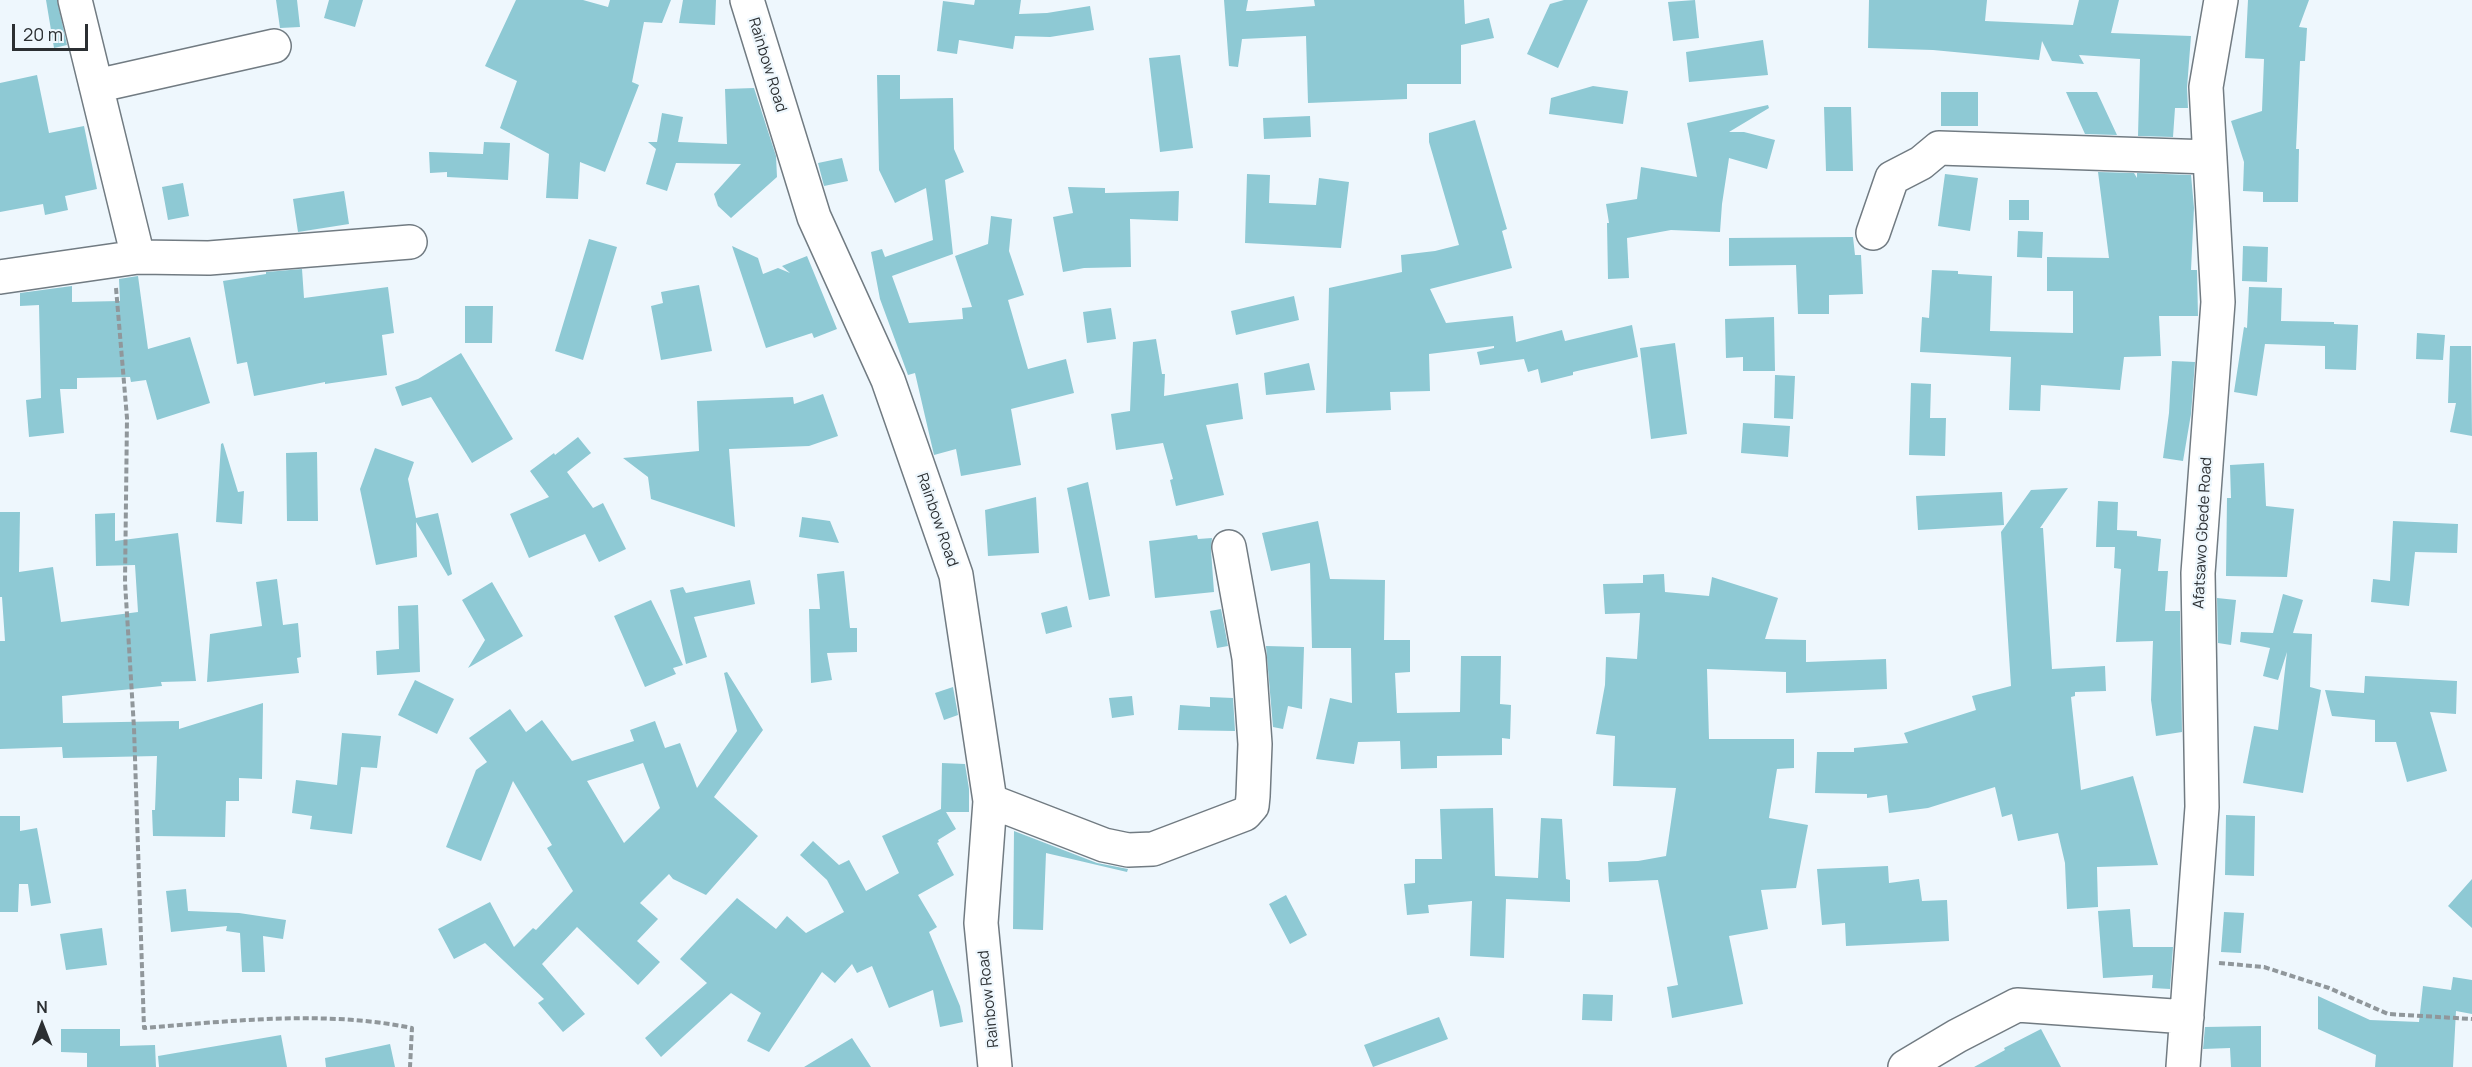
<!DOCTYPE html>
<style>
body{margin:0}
#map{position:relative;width:2472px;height:1067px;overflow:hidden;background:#eef7fd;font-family:Manrope,sans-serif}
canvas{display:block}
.north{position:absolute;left:12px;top:995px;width:60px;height:60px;-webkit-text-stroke:4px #eef7fd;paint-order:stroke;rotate:0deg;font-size:16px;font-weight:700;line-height:24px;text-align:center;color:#2b2f32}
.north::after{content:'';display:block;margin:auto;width:21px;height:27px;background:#2b2f32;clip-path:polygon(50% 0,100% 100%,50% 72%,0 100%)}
.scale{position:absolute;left:12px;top:24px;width:76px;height:27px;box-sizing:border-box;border:3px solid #2b2f32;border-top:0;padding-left:8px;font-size:18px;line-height:21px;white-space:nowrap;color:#2b2f32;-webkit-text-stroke:4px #eef7fd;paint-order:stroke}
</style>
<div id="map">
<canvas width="2472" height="1067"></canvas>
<div class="north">N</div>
<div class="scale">20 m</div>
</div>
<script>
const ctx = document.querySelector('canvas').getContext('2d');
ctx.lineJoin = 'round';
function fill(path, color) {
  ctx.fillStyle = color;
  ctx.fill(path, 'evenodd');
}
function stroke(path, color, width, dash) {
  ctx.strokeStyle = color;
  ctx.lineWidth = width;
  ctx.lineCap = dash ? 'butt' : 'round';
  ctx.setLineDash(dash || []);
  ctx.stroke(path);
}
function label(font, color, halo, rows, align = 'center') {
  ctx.font = font + ' Manrope,sans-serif';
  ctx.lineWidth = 4.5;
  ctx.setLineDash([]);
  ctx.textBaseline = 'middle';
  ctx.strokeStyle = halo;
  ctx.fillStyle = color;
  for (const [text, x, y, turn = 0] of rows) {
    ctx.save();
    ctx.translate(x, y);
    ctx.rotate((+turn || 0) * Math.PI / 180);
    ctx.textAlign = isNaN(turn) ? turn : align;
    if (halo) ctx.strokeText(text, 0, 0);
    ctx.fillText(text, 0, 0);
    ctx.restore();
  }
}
const building = new Path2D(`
 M46 0H57L67 45 54 48Z
 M276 0H297L300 27 280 28Z
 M329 0H363L355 27 324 18Z
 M516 0H583L608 7 610 0H671L662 23 644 22 632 82 639 85 605 172 580 162 578 199 546 198 549 154 500 128 517 81 485 66Z
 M683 0H716L715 25 679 23Z
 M975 0H1021L1019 14 1047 13 1090 6 1094 30 1050 37 1015 36 1013 49 959 40 957 54 937 51 943 1 974 5Z
 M1224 0H1248L1246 11H1252L1315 6 1314 0H1464L1465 24 1489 18 1494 38 1461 45V84H1407V99L1308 103 1306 36 1242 39 1238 67 1229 66Z
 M1564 0H1588L1558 68 1527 54 1550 4Z
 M1695 0 1699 38 1673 41 1668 2Z
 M1869 0H1987L1985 21 2073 25 2079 0H2119L2111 33 2191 36 2187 88 2188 108H2175L2173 137 2138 136 2140 59 2079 55 2084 64 2052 61 2042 41 2039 60 1933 50 1868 48Z
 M2248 0H2309L2299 27 2307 28 2305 61H2300L2296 149H2299L2298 202H2263V192L2243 191 2244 162 2231 121 2262 111 2264 59 2245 58Z
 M1763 40 1768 75 1689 82 1686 52Z
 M1180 55 1193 148 1160 152 1149 58Z
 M37 75 49 133 84 126 97 189 65 196 68 210 45 215 43 204 0 212V83Z
 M877 75H900V99L953 98 954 149 964 172 945 180 953 254 892 276 909 323 963 319 962 308 972 307 955 256 988 244 991 216 1012 219 1009 251 1024 295 1008 300 1028 369 1066 359 1074 393 1011 409 1021 465 961 476 956 449 934 455 915 373 908 375 880 299 871 252 882 249 885 257 933 240 926 188 895 203 879 170Z
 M1593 86 1628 91 1623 124 1549 114 1551 98Z
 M754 88 776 156 777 177 731 218 718 206 714 194 741 164 676 163 667 191 646 184 656 149 648 142H657L662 113 683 117 678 142 727 144 725 89Z
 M1941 92H1978V126H1941Z
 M2066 92H2097L2117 135 2085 134Z
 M1768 105 1769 108 1729 132H1744L1775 140 1767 169 1729 158 1722 204 1720 232 1671 230 1627 238 1629 278 1608 279 1607 223H1609L1606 204 1637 199 1641 167 1697 177 1687 123Z
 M1824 107H1851L1853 171H1826Z
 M1310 116 1311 137 1264 139 1263 118Z
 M1475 120 1507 229 1502 231 1512 268 1430 289 1446 323 1513 316 1516 342 1562 330 1565 341 1632 325 1638 357 1573 372V375L1541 383 1538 369 1528 372 1524 359 1480 365 1477 352 1494 348V346L1429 354 1430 391 1390 392 1391 410 1326 413 1329 288 1402 272 1401 255 1435 251 1459 245 1429 142V133Z
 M484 142 510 143 508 180 447 177V172L430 173 429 152 483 154Z
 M842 158 848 181 824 186 818 163Z
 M2098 172 2134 173 2137 178V173L2191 175 2194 208 2191 270H2197L2198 316H2159L2161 356 2124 357 2120 390 2041 385 2040 411 2009 410 2011 357 1920 352 1922 317 1929 318 1932 270 1958 271V274L1992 276 1990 331 2073 333V291H2047V257L2109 258Z
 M1247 174 1270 175 1269 203 1316 205 1319 178 1349 182 1341 248 1245 243Z
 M1945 174 1978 178 1970 231 1938 226Z
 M183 183 189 216 168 220 162 187Z
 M1068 187 1105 188V193L1179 191 1178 221 1130 219 1131 267 1084 268 1063 272 1053 217 1073 213Z
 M344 191 349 224 298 232 293 199Z
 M2009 200H2029V220H2009Z
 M2018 231 2043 232 2042 258 2017 257Z
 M1853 237 1855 255H1861L1863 294 1829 295V314H1798L1796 265 1729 266V238Z
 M589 239 617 247 583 360 555 351Z
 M732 246 758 258 763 274 778 268 790 273 782 266 807 256 837 329 814 338 812 333 766 348Z
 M2243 246 2268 247 2267 282 2242 281Z
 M302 269 304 298 388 287 394 333 382 335 387 375 325 384V382L254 396 247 362 237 364 223 281 266 274V272Z
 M138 276 148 349 190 337 210 403 157 420 146 380 131 382 130 377 77 378V389H60L64 433 29 437 26 400 41 398 39 305 20 306V293L72 286V302L120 301 119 279Z
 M699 285 712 351 661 360 651 306 663 303 661 292Z
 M2249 287 2282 288 2281 321 2334 322V324L2358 325 2356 370 2325 369V346L2265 344 2257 396 2234 392 2244 327 2247 328Z
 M1294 296 1299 320 1236 335 1231 311Z
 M465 306H493L492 343H465Z
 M1111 308 1116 339 1087 343 1083 312Z
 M1774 317 1775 371H1743V357L1726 358 1725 319Z
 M2417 333 2445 335 2443 360 2416 359Z
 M1156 339 1162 374H1165L1164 396 1238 383 1243 419 1206 425 1224 495 1176 506 1170 480 1173 479 1163 443 1116 450 1111 414 1130 411 1133 342Z
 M1675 343 1687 434 1651 439 1640 348Z
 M2450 346H2471L2472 436 2450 432 2456 403H2448Z
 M461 353 513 439 472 463 431 397 402 406 395 387 418 379Z
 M2172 361 2195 362 2191 414 2183 461 2163 458 2169 413Z
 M1309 363 1315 390 1266 395 1264 373Z
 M1775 375 1795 376 1793 419 1774 418Z
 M1911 383 1931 384 1930 418H1946L1945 456 1909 455Z
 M823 394 838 436 809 446 729 449 735 527 651 499 648 477 623 458 699 451 697 401 793 397 794 404Z
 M1743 423 1790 426 1788 457 1741 453Z
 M578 437 591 453 567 472 593 508 603 503 626 549 599 562 585 534 529 558 510 514 549 497 530 471 554 453 555 455Z
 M223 443 238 492 244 491 242 524 216 522 221 444Z
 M375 448 414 462 408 479 416 518 438 513 452 574 448 576 416 522 417 557 376 565 360 489Z
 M317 452 318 521H287L286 453Z
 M2264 463 2266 506 2294 509 2287 577 2226 576 2227 498H2231L2230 465Z
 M1088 482 1110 596 1089 600 1067 488Z
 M2068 488 2040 528H2043L2052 669 2105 666 2106 691 2075 692V696L2071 697 2081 790 2133 776 2158 865 2097 867 2098 907 2067 909 2065 863 2058 833 2018 841 2012 814 2002 817 1995 787 1928 808 1889 813 1887 795 1867 798V794L1815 793 1817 752H1854V748L1908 743 1904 733 1976 710 1972 696 2011 686 2001 532 2031 490Z
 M2002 492 2004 525 1918 530 1916 496Z
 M1036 497 1039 553 988 556 985 510Z
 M2098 501 2118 502 2117 530 2137 531V536L2161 539 2158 571H2168L2165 611H2180L2182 732 2156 736 2151 700 2153 641 2116 642 2121 569 2114 568 2115 547H2096Z
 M0 512H20L19 572 53 567 61 622 138 612 135 565 96 566 95 514 115 513V541L178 533 196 681 161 682 162 686 62 696 63 723 179 721V729L263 703 262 779 239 778V801H226L225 837 153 836 152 810H155L157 756 63 758 62 747 0 749V641H5L2 597H0Z
 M802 517 830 521 839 543 799 537Z
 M1318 521 1330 579 1385 580 1384 640H1410V672L1395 673 1397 713 1460 712 1461 656H1501L1500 704 1511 705 1510 739 1502 738V755L1437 756V768L1401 769 1400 741 1358 742 1354 764 1316 759 1330 698 1352 703 1351 648H1312L1310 563 1271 571 1262 533Z
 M2393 521 2458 524 2457 553 2415 552 2409 606 2371 602 2373 579 2390 581Z
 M1197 535 1198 539 1212 538 1211 550 1214 592 1155 598 1149 541Z
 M844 571 850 628H857V652L827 653 832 680 811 683 809 609H820L817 574Z
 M1664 574 1665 592 1709 596 1712 577 1778 598 1765 639 1806 640V662L1886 659 1887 689 1786 693V672L1707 669 1709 739H1794V768L1777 769 1769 818 1808 825 1796 888 1761 890 1768 929 1729 936 1743 1004 1672 1018 1667 987 1678 985 1658 880 1609 882 1608 862 1638 861 1666 856 1676 788 1613 786 1615 736 1596 734 1605 685 1606 657 1637 659 1640 613 1605 614 1603 584 1643 583V575Z
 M277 579 283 625 298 623 301 657 297 658 299 673 207 682 210 634 262 626 256 582Z
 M750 580 755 604 694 617 707 657 686 664 670 590 683 587 686 593Z
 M492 582 523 636 468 668 485 640 462 600Z
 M2283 594 2303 600 2293 633 2312 634 2310 687 2321 690 2303 793 2243 783 2254 726 2278 730 2287 652 2278 680 2263 676 2270 648 2240 642 2241 632 2273 633Z
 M2217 598 2236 600 2231 645 2218 643Z
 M651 600 683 665 673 668 676 674 645 687 614 616Z
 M418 605 420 672 377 675 376 651 399 649 398 606Z
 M1067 606 1072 627 1046 634 1041 613Z
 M1221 609 1228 646 1217 648 1210 611Z
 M1266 646 1304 647 1302 709 1288 706 1283 729 1273 727Z
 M727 672 763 730 714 797 758 836 706 895 673 879 669 874 640 903 658 919 637 941 660 962 638 985 577 927 542 964 585 1014 563 1032 538 1003 544 999 485 943 454 959 438 929 490 902 514 947 533 928 536 930 573 891 547 848 552 845 513 781 481 861 446 847 476 770 487 762 469 738 510 709 526 732 542 720 572 761 634 741 630 730 655 721 665 748 680 743 697 788 737 731 724 673ZM643 763 660 808 624 843 587 781Z
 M2365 676 2457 681 2456 714 2430 712 2447 771 2407 782 2396 742H2375V720L2332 716 2325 690 2364 693Z
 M415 680 454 699 437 734 398 715Z
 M953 687 958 715 944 720 935 693Z
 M1132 696 1134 715 1112 718 1109 698Z
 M1210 697 1233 698 1235 731 1178 730 1180 705 1210 707Z
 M342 733 381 736 377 768 361 767 352 834 310 829 312 816 292 813 296 780 337 785Z
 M942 763 965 764 969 789V812H946L956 829 938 840 939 842 937 843 954 875 918 895 937 927 929 932 960 1006 963 1022 940 1027 933 990 889 1008 872 966 857 973 852 964 835 983 822 972 769 1052 747 1041 761 1013 731 993 661 1057 645 1038 707 983 680 959 737 898 776 929 787 916 806 933 844 912 827 880 800 855 813 841 839 865 849 860 866 891 899 873 882 836 941 809Z
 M1493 808 1495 876 1538 878 1541 818 1562 819 1566 879 1570 880V902L1506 899 1504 958 1470 956 1472 901 1428 905 1429 913 1407 915 1404 884 1415 883V859H1442L1440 809Z
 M2226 815 2255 816 2254 876 2225 875Z
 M0 816H20V831L37 828 51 903 31 906 28 884H19L18 912H0Z
 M1014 831 1097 863 1128 869 1127 872 1046 853 1043 930 1013 929Z
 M1888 866 1889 883 1919 879 1922 901 1947 900 1949 941 1846 946 1845 923 1822 925 1817 869Z
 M2472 879V928L2448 906Z
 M186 889 188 911 239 913 286 920 283 939 263 936 265 972H242L240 933 226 931 227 926 171 932 166 891Z
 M1286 895 1307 935 1290 944 1269 904Z
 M2130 909 2133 947H2173L2170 989 2152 988 2153 975 2103 978 2098 911Z
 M2224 912 2244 913 2241 953 2221 952Z
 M102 928 107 965 66 970 60 934Z
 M2453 977 2472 980V1014L2456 1011 2453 1067H2375L2376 1055 2318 1029V996L2370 1020 2419 1022 2423 986 2451 990Z
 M1583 994 1613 995 1612 1021 1582 1020Z
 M1439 1017 1448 1039 1373 1067 1364 1045Z
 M2261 1026V1067H2231L2230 1048 2203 1049 2205 1027Z
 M61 1029H120V1046L155 1045 156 1067H87V1053L61 1052Z
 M2041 1029 2061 1067H1974L2005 1050 2004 1048Z
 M281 1035 287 1067H159L158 1056Z
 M852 1038 871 1067H804Z
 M390 1044 395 1067H326L325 1058Z`);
const path = new Path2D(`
 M116 288 127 418 125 582 134 728 144 1028C232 1021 325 1010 412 1028L410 1067
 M2219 963 2264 967 2329 988 2388 1014 2472 1019`);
const minor = new Path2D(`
 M75 0 138 257
 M747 0 814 217 888 380 956 575 990 801 981 923 995 1067
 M96 86 274 46
 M1873 233 1892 178 1921 163 1939 148 2210 157
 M0 277 138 257 209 258 410 242
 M990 801 1104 845 1128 850 1153 849 1245 814 1252 806 1253 796 1255 744 1249 658 1229 547
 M1905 1067 1957 1036 2017 1005 2187 1017
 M2183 1067 2202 807 2198 573 2218 302 2206 87 2221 0`);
const streetNames = [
 ["Rainbow Road",767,65,73],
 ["Rainbow Road",937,520,71],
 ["Afatsawo Gbede Road",2203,533,-87],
 ["Rainbow Road",989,999,-96]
];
fill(building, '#8ec9d4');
stroke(minor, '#717b82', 36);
stroke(path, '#90979b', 4, [6, 3]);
stroke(minor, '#fff', 33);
label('15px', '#2b2f32', '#eef7fd', streetNames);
</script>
